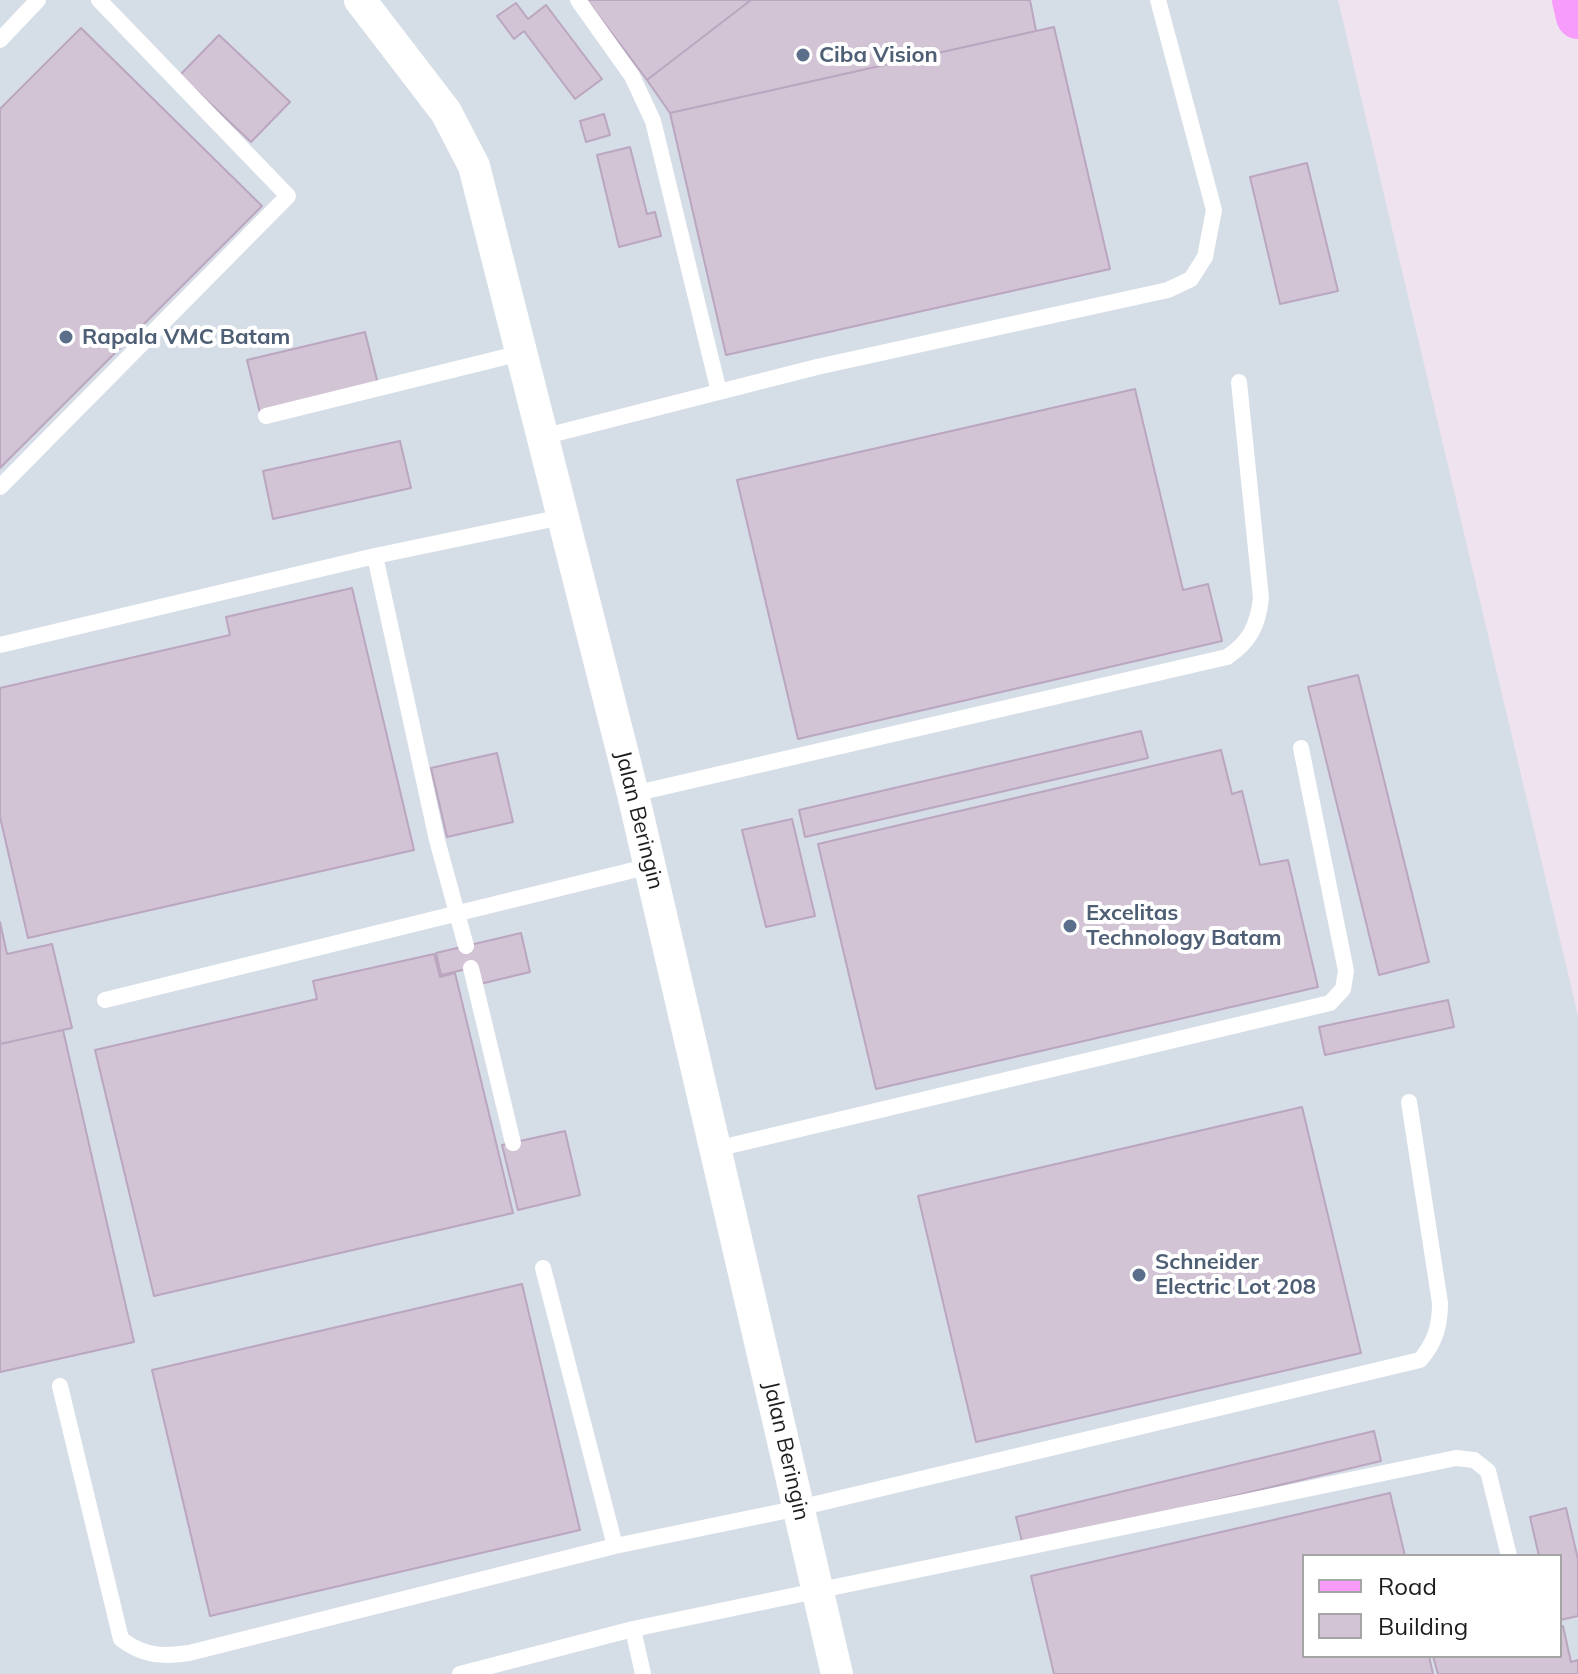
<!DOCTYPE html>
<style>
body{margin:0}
#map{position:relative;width:1578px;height:1674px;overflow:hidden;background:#eee3ee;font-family:Mulish,sans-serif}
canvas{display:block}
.legend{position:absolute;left:1302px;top:1554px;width:260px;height:104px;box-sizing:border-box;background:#fff;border:2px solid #a5a5a5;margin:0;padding:10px 14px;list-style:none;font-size:24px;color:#1d1d1d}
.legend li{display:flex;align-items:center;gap:16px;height:40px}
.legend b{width:40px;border:2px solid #a5a5a5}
</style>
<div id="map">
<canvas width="1578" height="1674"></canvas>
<ul class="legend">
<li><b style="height:10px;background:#f79cfb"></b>Road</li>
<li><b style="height:22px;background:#d2c4d5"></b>Building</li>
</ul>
</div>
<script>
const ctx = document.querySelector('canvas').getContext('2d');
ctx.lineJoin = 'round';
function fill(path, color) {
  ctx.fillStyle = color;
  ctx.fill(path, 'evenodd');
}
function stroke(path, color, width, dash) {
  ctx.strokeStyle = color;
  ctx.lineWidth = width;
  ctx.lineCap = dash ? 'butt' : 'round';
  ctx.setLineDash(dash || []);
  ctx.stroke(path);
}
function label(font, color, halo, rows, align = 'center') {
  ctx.font = font + ' Mulish,sans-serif';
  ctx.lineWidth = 8;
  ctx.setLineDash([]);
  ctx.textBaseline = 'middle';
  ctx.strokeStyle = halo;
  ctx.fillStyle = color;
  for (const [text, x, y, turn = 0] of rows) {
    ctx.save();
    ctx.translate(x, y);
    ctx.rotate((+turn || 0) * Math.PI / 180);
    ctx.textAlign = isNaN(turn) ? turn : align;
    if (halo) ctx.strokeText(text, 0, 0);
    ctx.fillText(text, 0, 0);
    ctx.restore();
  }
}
const industrial = new Path2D(`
 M0 0H1338L1578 1016V1674H0ZM1304 1556H1560V1656H1304Z`);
const building = new Path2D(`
 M587 0H751L647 80Z
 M751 0H1030L1036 31 670 113 647 80Z
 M516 3 528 19 546 5 602 79 575 99 524 31 514 39 497 16Z
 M1054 27 1110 269 726 355 670 113Z
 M81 28 262 206 0 468V109Z
 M219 35 290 102 251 142 180 75Z
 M604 114 610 135 586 142 580 121Z
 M630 147 647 214 655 212 661 236 619 247 597 155Z
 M1307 163 1338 291 1280 304 1250 177Z
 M365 332 378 384 260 413 247 360Z
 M1135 389 1183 590 1208 584 1222 641 798 739 737 480Z
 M400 441 411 488 273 519 263 471Z
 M352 588 414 850 28 938 0 817V688L230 635 226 617Z
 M1358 675 1429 962 1379 975 1308 687Z
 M1141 731 1148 758 805 837 799 810Z
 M1221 750 1232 794 1242 791 1260 865 1288 860 1318 987 876 1089 818 844Z
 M497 753 513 822 447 837 431 768Z
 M792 819 815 916 766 927 742 830Z
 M0 922 7 954 52 944 72 1028 0 1044Z
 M521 933 530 972 480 984 475 967 441 975 436 953Z
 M434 954 440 977 455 973 513 1213 154 1296 95 1050 317 999 313 981Z
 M1448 1000 1454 1027 1325 1055 1319 1027Z
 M63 1030 134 1342 0 1372V1044Z
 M1302 1107 1361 1353 976 1442 918 1196Z
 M565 1131 580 1195 518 1210 502 1145Z
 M522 1284 580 1530 210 1616 152 1370Z
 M1374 1431 1381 1461 1023 1546 1016 1517Z
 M1390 1493 1405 1556H1304V1656H1429L1433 1674H1054L1031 1576Z
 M1566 1508 1578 1559V1616L1560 1620V1556H1539L1530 1517Z
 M1560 1626H1563L1571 1662 1578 1660V1674H1438L1433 1656H1560Z`);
const service = new Path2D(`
 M578 0 632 76 653 121 719 392
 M0 40 38 0
 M266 416 521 353
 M542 437 817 367 1168 290 1191 279 1205 257 1214 210 1158 0
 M0 487 288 196 99 0
 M375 556 437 840 466 946
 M0 645 375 556 562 517
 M633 794 1227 657C1250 642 1258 625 1261 598L1239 382
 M471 968 513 1143
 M105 1000 650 866
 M716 1149 1330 1003 1343 989 1346 971 1301 748
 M543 1268 615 1546
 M60 1386 121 1639C143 1656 162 1657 189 1653L615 1546 799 1508 1420 1360C1435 1343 1440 1326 1440 1303L1409 1102
 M633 1629 643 1674
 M460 1674 633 1629 1456 1458 1474 1460 1488 1471 1509 1556`);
const minor = new Path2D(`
 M360 0 446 112 474 166 633 794 837 1674`);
const primary = new Path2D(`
 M1574 0 1578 17`);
const markers = [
 [803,55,8,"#5c6f8a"],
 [66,337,8,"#5c6f8a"],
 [1070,926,8,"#5c6f8a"],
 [1139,1275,8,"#5c6f8a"]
];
const serviceNames = [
 ["Ciba Vision",819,55],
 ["Rapala VMC Batam",82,337],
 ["Excelitas",1086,913],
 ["Technology Batam",1086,938],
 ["Schneider",1155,1262],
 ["Electric Lot 208",1155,1287]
];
const streetNames = [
 ["Jalan Beringin",639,820,76],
 ["Jalan Beringin",786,1451,77]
];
fill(industrial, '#d5dde7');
fill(building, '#d2c4d5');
stroke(building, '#bba6c0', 2);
stroke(service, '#fff', 16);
stroke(minor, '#fff', 32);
stroke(primary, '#f79cfb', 44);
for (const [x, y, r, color] of markers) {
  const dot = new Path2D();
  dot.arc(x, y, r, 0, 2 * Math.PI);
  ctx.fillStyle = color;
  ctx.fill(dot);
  stroke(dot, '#fff', 3);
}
label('bold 22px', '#4e5e75', '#fff', serviceNames, 'left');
label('22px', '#1d1d1d', '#fff', streetNames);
</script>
